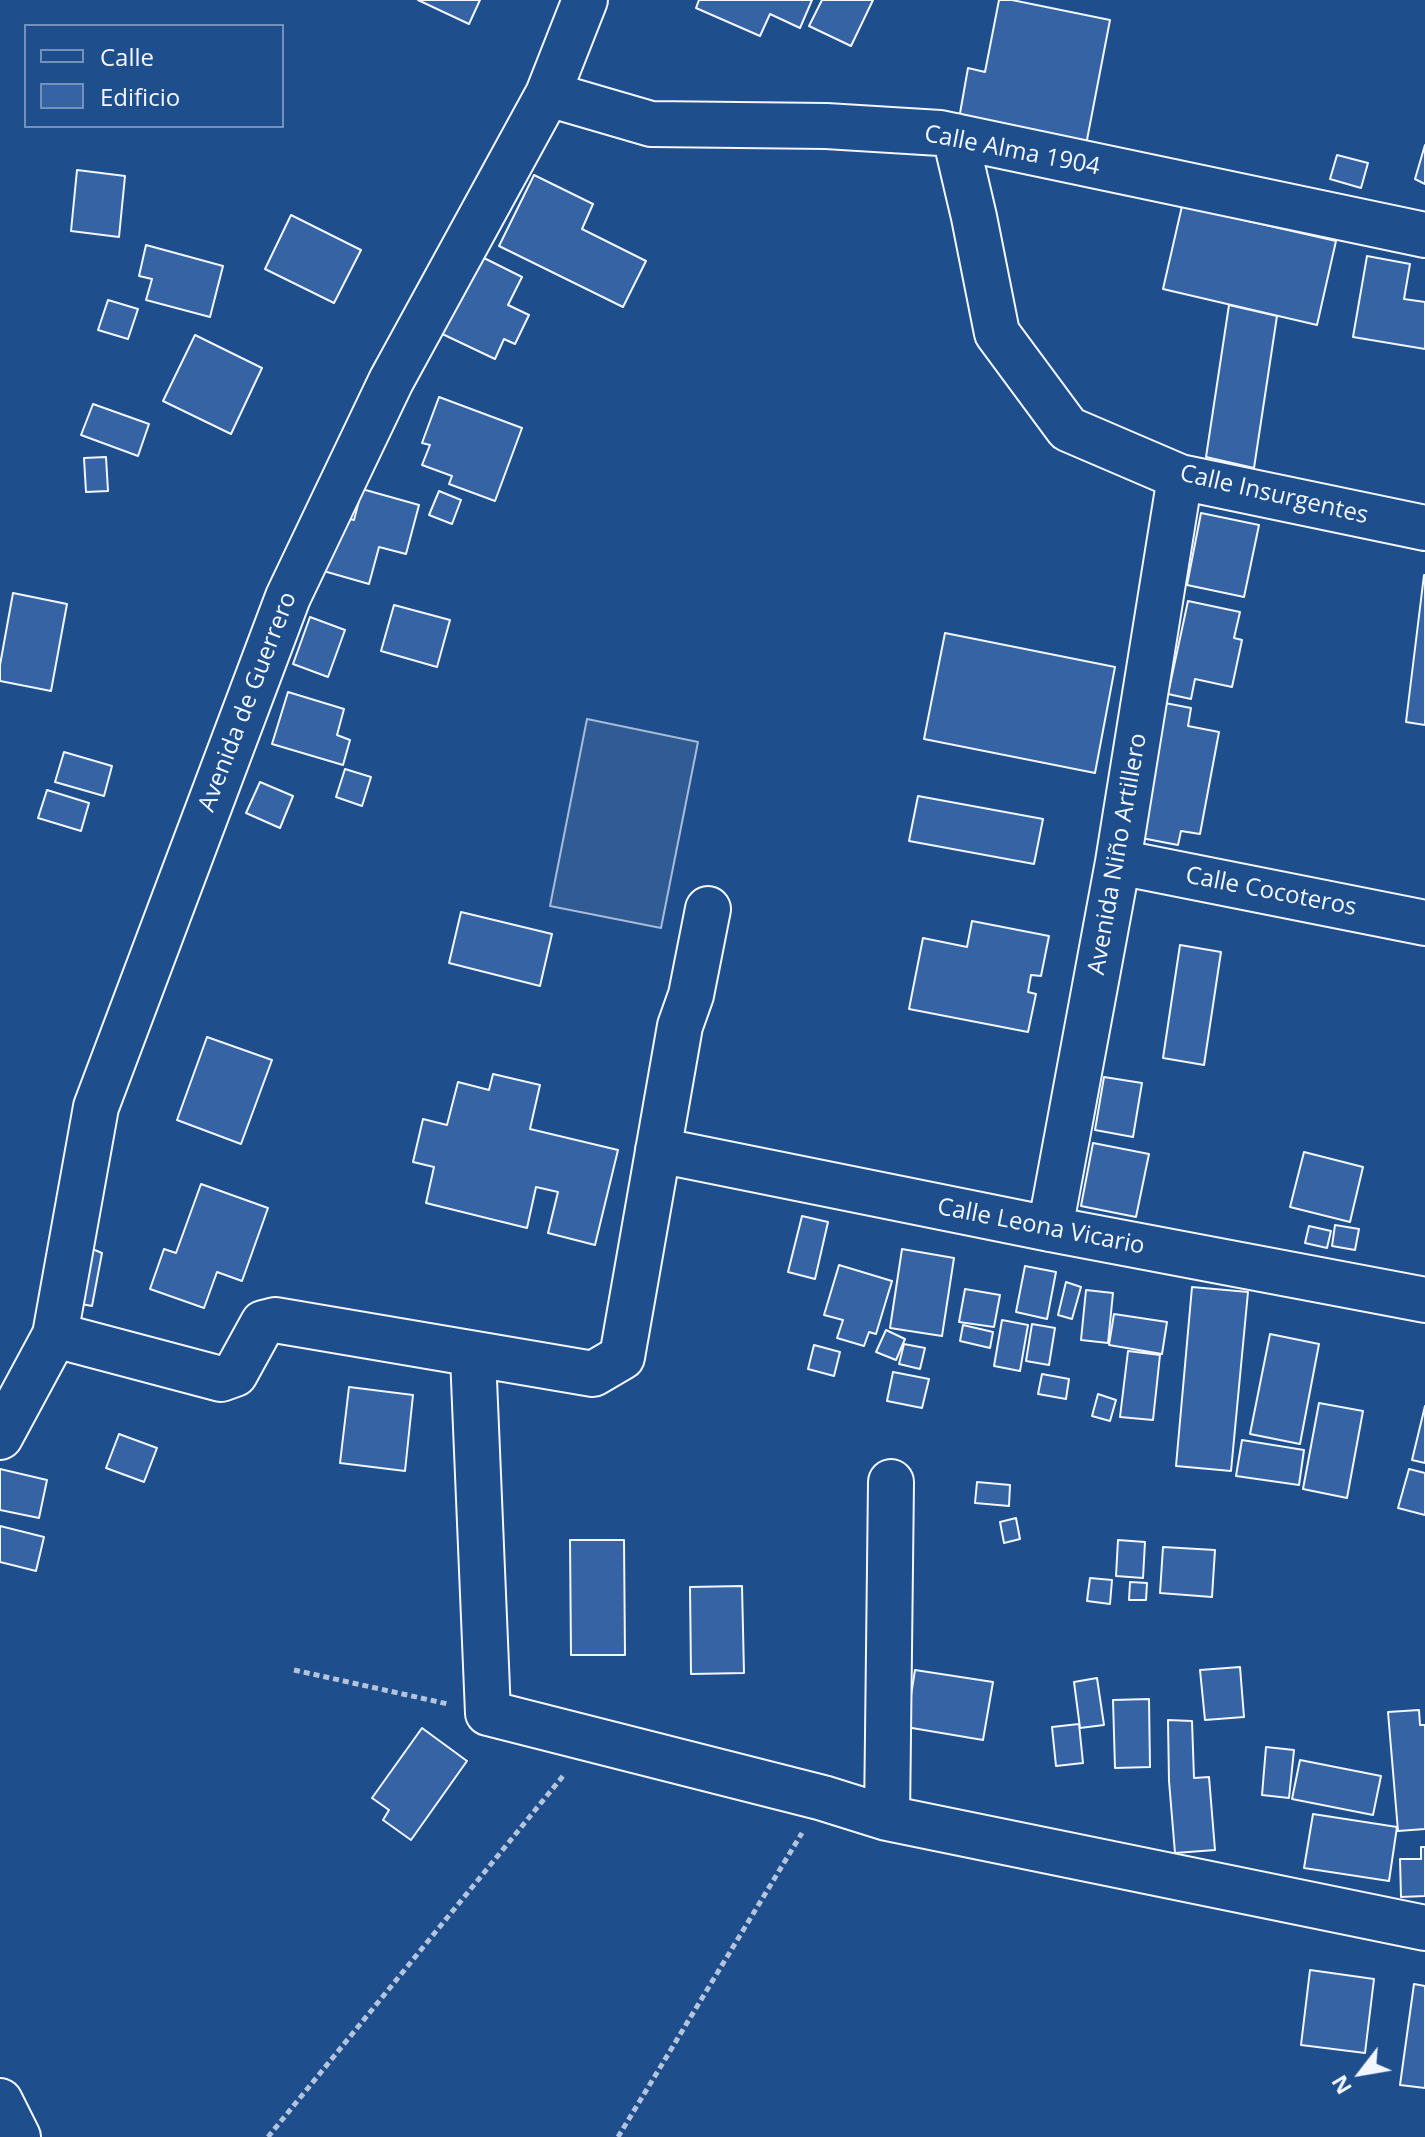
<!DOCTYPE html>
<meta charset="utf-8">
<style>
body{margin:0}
#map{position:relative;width:1425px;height:2137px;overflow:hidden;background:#1f4e8c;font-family:"Open Sans",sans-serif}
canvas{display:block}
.legend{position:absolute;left:24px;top:24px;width:260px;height:104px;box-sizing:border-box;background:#1f4e8c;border:2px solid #7391ba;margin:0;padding:10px 14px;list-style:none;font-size:24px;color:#f2f6ff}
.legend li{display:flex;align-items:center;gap:16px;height:40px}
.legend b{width:40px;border:2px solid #7391ba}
.north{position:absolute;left:1321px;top:2033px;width:80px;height:80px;-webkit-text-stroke:6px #1f4e8c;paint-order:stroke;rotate:239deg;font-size:22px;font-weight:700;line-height:32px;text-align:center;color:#f2f6ff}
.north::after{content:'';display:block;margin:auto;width:28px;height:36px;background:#f2f6ff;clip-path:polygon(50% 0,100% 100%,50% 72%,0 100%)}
</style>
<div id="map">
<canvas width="1425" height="2137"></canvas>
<ul class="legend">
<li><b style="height:10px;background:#1f4e8c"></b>Calle</li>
<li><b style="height:22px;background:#3563a3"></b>Edificio</li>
</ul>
<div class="north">N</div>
</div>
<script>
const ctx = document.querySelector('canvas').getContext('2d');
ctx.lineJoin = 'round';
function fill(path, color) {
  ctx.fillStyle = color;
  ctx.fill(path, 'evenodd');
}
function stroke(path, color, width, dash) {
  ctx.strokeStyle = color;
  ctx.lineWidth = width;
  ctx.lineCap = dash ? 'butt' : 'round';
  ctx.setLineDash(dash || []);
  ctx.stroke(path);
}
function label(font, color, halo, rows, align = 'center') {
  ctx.font = font + ' "Open Sans",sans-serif';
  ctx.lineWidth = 6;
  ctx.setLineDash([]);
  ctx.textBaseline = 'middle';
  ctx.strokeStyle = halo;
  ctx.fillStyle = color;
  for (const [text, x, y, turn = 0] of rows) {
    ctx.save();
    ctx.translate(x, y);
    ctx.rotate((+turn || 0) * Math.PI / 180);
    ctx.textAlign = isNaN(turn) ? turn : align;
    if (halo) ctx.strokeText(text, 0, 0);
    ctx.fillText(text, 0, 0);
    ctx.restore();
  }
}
const built = new Path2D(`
 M587 719 698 742 661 928 550 906Z`);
const building = new Path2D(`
 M418 0H480L469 24Z
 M699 0H812L800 28 770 14 760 36 696 8Z
 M822 0H873L851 46 809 26Z
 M999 0H1012L1110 20 1086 145 959 119 968 68 985 72Z
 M1425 145V184L1415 179Z
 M1337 155 1368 163 1361 188 1330 179Z
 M77 170 125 176 119 237 71 231Z
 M534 175 593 204 582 229 646 261 623 307 499 246Z
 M1182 206 1336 241 1317 325 1163 289Z
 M291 215 361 250 334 303 265 269Z
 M146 245 223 266 210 317 146 300 152 279 139 276Z
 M474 253 522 277 508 305 529 315 515 344 504 339 495 359 436 331Z
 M1367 256 1410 264 1404 299 1425 302V349L1353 337Z
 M108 300 138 309 128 339 98 330Z
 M1229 305 1277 316 1254 468 1206 457Z
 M195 335 262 368 231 434 163 401Z
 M439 397 522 428 495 501 449 484 452 476 422 465 430 445 422 443Z
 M93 404 149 424 138 456 81 435Z
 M106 457 108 491 86 492 84 458Z
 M362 489 419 505 406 554 379 547 369 584 320 570 335 515 354 520Z
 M439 491 461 500 452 524 429 515Z
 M1201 513 1259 525 1244 597 1187 585Z
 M1424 575H1425V725L1406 722Z
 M13 593 67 604 51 691 0 681V665Z
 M1188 601 1240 612 1234 638 1242 640 1232 687 1195 679 1191 699 1168 694Z
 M394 605 450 620 437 667 381 651Z
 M310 617 345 630 328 677 293 664Z
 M945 633 1115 667 1095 773 924 739Z
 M288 692 344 709 337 735 350 740 343 765 272 744Z
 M1165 703 1191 708 1188 726 1219 732 1200 834 1181 831 1178 845 1131 836Z
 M64 752 112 766 104 796 55 782Z
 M345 769 371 777 362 806 336 797Z
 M260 782 293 796 280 828 246 813Z
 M47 790 89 803 81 831 38 818Z
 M918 796 1043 819 1034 864 909 841Z
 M461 912 552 934 540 986 449 963Z
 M972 921 1049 936 1041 976 1031 975 1028 992 1036 994 1028 1032 909 1009 923 938 967 947Z
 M1180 945 1221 952 1204 1065 1163 1058Z
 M207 1037 272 1060 241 1144 177 1120Z
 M493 1074 540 1085 530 1129 618 1150 595 1245 548 1233 558 1192 536 1187 527 1228 426 1203 434 1167 413 1162 423 1119 447 1125 458 1082 489 1090Z
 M1104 1077 1142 1083 1133 1137 1095 1130Z
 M1093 1143 1149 1154 1136 1217 1081 1206Z
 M1304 1152 1363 1167 1350 1222 1290 1207Z
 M201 1184 268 1208 242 1281 217 1272 204 1308 150 1289 164 1249 176 1253Z
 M802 1216 828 1222 815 1279 788 1272Z
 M1335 1225 1359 1229 1355 1250 1332 1246Z
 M1309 1226 1331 1231 1327 1248 1305 1243Z
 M85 1246 102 1253 92 1306 76 1303Z
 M902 1249 954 1258 942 1336 890 1328Z
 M839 1265 892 1281 876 1334 869 1332 864 1346 837 1338 843 1320 824 1315Z
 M1025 1266 1056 1272 1047 1319 1016 1312Z
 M1066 1282 1081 1287 1072 1319 1058 1315Z
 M1192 1287 1248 1292 1231 1471 1176 1466Z
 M965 1289 1000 1295 994 1327 959 1322Z
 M1086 1290 1113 1293 1108 1343 1081 1340Z
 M1114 1314 1167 1322 1162 1354 1109 1345Z
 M1002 1320 1028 1325 1020 1371 994 1366Z
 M1032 1324 1055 1328 1049 1365 1026 1361Z
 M963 1325 993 1332 990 1348 960 1341Z
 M886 1330 905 1339 896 1360 876 1352Z
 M1270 1334 1319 1344 1300 1444 1250 1434Z
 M904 1344 925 1348 920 1369 899 1364Z
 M814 1345 840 1352 834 1376 808 1369Z
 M1128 1351 1160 1355 1153 1420 1120 1417Z
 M893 1372 929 1379 922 1408 887 1401Z
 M1042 1374 1069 1379 1066 1399 1038 1394Z
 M349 1387 413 1395 405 1471 340 1463Z
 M1098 1394 1116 1400 1110 1421 1092 1416Z
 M1319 1403 1363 1411 1347 1498 1303 1489Z
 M1425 1406V1463L1412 1460Z
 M119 1434 157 1448 144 1482 106 1468Z
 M1242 1440 1304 1450 1299 1485 1236 1476Z
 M0 1469 47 1480 39 1518 0 1510Z
 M1409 1469 1425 1473V1515L1398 1508Z
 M977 1482 1010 1485 1009 1506 975 1503Z
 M1016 1518 1020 1539 1004 1543 1000 1522Z
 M0 1526 44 1537 36 1571 0 1562Z
 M570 1540H624L625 1655H571Z
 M1118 1540 1145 1542 1143 1578 1116 1576Z
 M1163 1547 1215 1550 1212 1597 1160 1593Z
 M1090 1578 1112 1580 1110 1604 1087 1601Z
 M1130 1582 1147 1583 1146 1600H1129Z
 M742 1586 744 1673 691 1674 690 1587Z
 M1240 1667 1244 1717 1205 1720 1200 1670Z
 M915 1670 993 1682 983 1740 906 1727Z
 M1097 1678 1104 1725 1080 1728 1074 1682Z
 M1149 1699 1150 1767 1115 1768 1113 1700Z
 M1419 1710 1420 1725H1425V1829L1398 1831 1388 1712Z
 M1168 1720 1192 1721 1194 1778 1209 1777 1215 1850 1175 1853 1169 1781Z
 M1079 1724 1083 1763 1056 1766 1052 1727Z
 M422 1728 467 1761 411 1840 383 1820 389 1810 372 1798Z
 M1266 1747 1294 1750 1289 1798 1262 1795Z
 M1300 1760 1381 1776 1373 1815 1292 1799Z
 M1313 1814 1397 1827 1389 1881 1304 1868Z
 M1421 1847H1425V1896L1401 1897 1400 1859H1421Z
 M1310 1970 1374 1979 1365 2053 1301 2045Z
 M1414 1984 1425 1986V2088L1400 2085Z`);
const path = new Path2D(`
 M294 1670 448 1704
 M268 2137 563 1776
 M618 2137 802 1833`);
const minor = new Path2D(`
 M548 94 651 124 826 126 940 133 1425 235
 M955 136 974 217 997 333 1068 429 1180 477 1425 528
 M1118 862 1425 923
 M658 1150 1050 1229 1425 1300
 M1050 1229 1118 862 1180 477
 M55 1335 221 1379 235 1374 263 1323 275 1320 593 1374 622 1357 680 1026 691 995 708 909
 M473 1356 488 1713 823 1798 887 1818 1425 1928
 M0 1437 55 1335 96 1107 288 597 391 381 548 94 585 0
 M887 1818 891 1482
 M0 2101 18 2137`);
const streetNames = [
 ["Calle Alma 1904",1012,151,11],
 ["Calle Insurgentes",1274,495,13],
 ["Avenida de Guerrero",248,702,-69],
 ["Avenida Niño Artillero",1118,854,-80],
 ["Calle Cocoteros",1271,892,11],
 ["Calle Leona Vicario",1041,1227,11]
];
fill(built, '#305b95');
stroke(built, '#a8bbd7', 2);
fill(building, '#3563a3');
stroke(building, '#f2f6ff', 2);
stroke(minor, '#f2f6ff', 48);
stroke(path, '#b3c4dc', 5, [6, 4]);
stroke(minor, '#1f4e8c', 44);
label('24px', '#f2f6ff', '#1f4e8c', streetNames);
</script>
